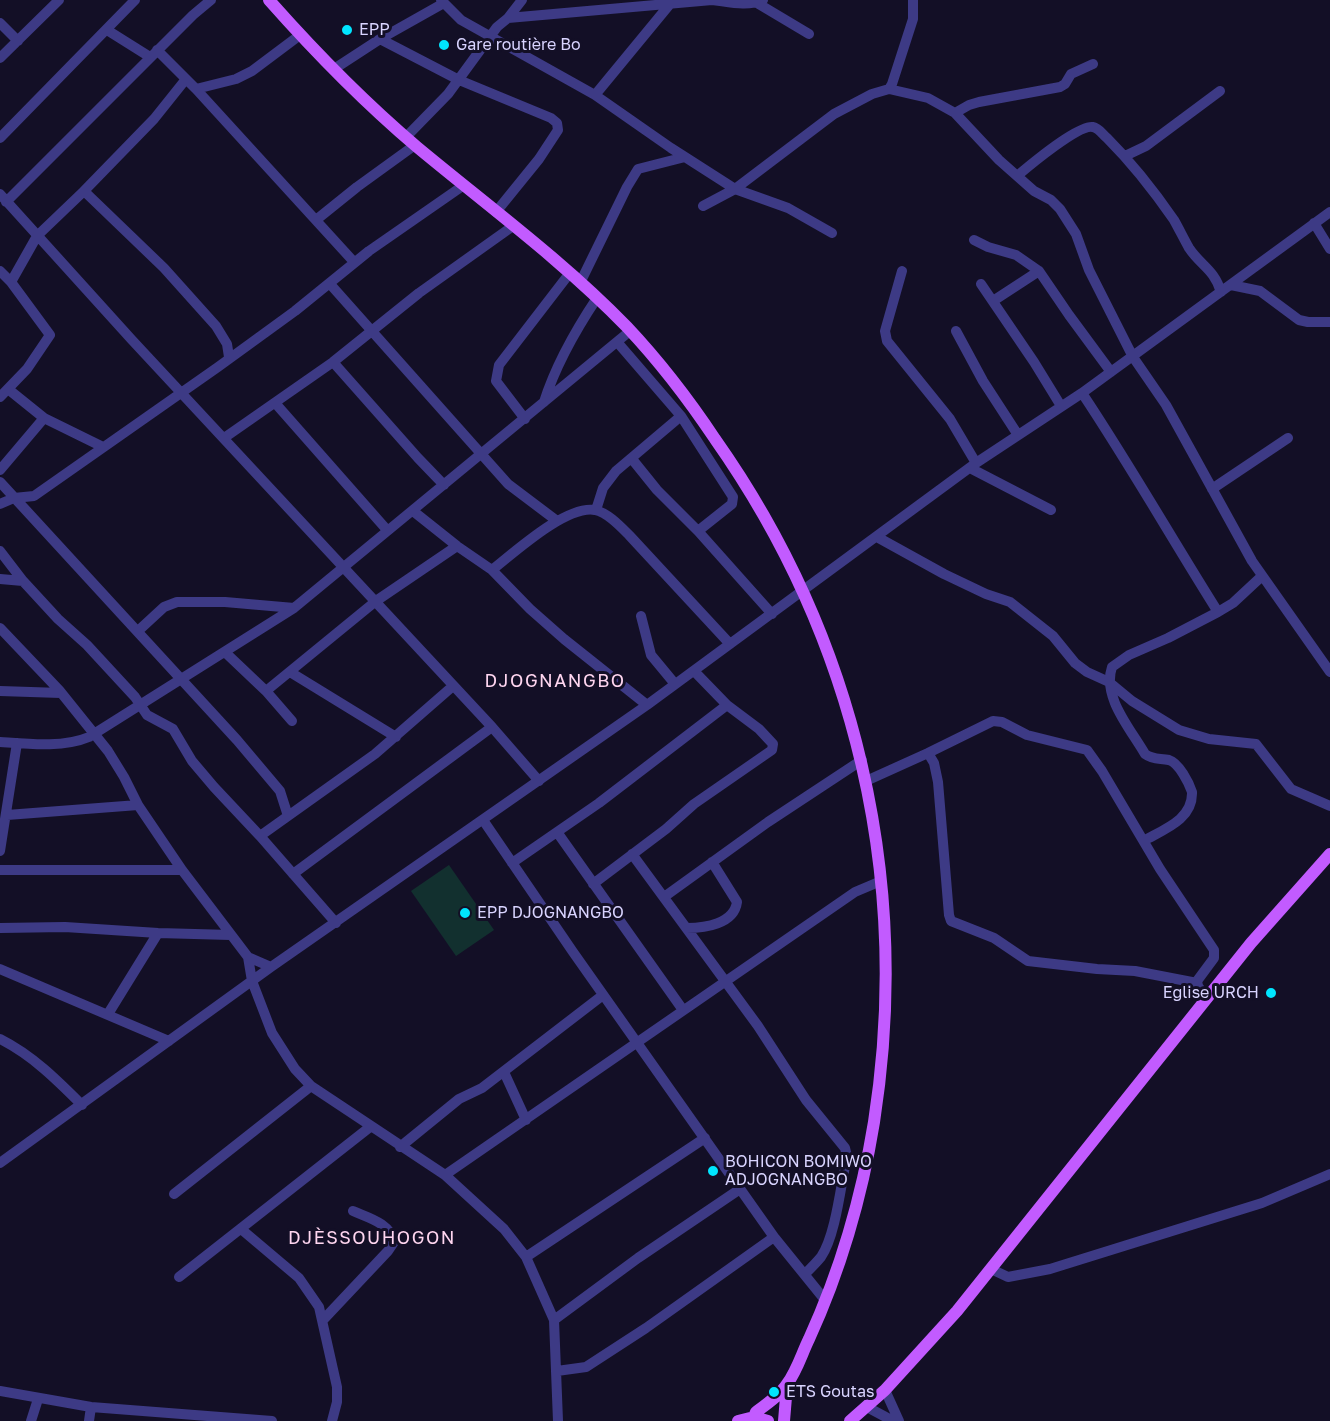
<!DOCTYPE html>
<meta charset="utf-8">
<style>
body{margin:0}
canvas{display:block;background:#130f26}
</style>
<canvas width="1330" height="1421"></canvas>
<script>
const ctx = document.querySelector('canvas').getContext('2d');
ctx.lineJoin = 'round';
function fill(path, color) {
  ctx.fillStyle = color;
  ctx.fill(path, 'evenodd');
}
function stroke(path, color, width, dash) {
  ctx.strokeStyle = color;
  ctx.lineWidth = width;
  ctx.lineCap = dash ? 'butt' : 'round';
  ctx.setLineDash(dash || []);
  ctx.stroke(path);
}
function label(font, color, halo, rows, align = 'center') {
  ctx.font = font + ' "Golos Text",sans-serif';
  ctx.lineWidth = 6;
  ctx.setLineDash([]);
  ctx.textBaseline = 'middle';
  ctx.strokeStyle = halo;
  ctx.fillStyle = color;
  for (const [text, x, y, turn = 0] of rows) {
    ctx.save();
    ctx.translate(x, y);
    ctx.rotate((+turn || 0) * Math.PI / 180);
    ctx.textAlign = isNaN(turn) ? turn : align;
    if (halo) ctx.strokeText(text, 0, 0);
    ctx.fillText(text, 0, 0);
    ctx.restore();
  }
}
const green = new Path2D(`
 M449 865 494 930 456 956 411 891Z`);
const minor = new Path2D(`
 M441 0 461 20 595 95 671 148 735 189 834 114 872 94 889 89 892 84 913 19V0
 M757 3 809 34
 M508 18 522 0
 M0 23 18 41
 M107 30 150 57
 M380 39 459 80 551 118 557 123 558 130 539 159 496 212
 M157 50 196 89 354 262
 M0 58 59 0
 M334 69 380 39 444 3
 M196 89 236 79 252 71 300 35
 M889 89 928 98 955 113 999 160 1034 191 1051 200 1060 209 1076 234 1089 270 1133 357 1166 405 1252 561 1330 672
 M595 95 670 4V1
 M955 113 969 105 979 102 1060 87 1065 84 1071 74 1093 64
 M406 137 448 94 497 27 508 18 712 0C729 2 747 7 763 0
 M0 138 135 0
 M1125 156 1146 146 1220 91
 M1017 176C1030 165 1079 124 1093 127 1099 128 1103 135 1107 138 1132 163 1154 191 1174 220 1179 229 1184 239 1189 248 1201 266 1214 269 1221 292
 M84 191 164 268 216 326 227 344 229 357
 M0 194 132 340 492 727 539 781
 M6 202 193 15 211 0
 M703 206 735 189 788 208 832 233
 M316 220 357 187 415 145
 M1314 223 1330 249
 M974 240 988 247 1016 255 1039 271 1069 315 1111 372
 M0 271 11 282 50 335 27 369 0 397
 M902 271 885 331 887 341 950 419 976 463
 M11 282 37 236 84 191 154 119 186 79
 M580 283 627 187 638 169 685 157
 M330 284 508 484 557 521
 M981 284 1034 362 1061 406
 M1231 285 1260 291 1299 320 1308 322H1330
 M993 301 1039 271
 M956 331 983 381 1018 435
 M618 343 681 416 733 497 732 504 698 531
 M333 362 418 458 444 485
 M8 389 44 418 103 447
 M1082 393C1130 465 1172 539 1218 612
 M544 402C556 364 575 331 597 298
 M276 404 387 530
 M525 419 496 381 499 365 569 274
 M224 438 333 362 419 293 513 226
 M632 459 657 490 698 531 772 614
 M970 468 1051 510
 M0 470 44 418
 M0 482 237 740 280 791 288 816
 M1212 489 1288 438
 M0 504 14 498 34 496 218 367 295 311 369 251 464 185
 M596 510 603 488 616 471 681 416
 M413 511 457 546 492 570 530 609 564 639 647 705
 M877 537 944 574 986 594 1010 602 1053 636 1075 663 1087 672 1109 682 1132 701 1179 730 1209 739 1256 744 1291 789 1330 806
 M0 551 23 581 58 619 87 645 135 697 147 715 173 729 192 761 214 787 260 836 336 923
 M492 570C515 552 566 505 595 510 608 513 620 526 629 535L730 644
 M0 579 23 581
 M641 616 651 655 675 684
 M0 628 59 690 108 751 124 777 138 805 182 870 248 957 252 981 272 1033 295 1069 311 1086 445 1175 504 1229 526 1257 554 1320 558 1421
 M138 631 164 607 177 602H225L294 608
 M226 653 266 691 292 721
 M290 672 396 737
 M0 691 61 693
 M266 691 376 601 457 546
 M0 742C28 744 63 748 89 737L294 608 630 331
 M928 753 934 763 938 782 949 915 951 921 994 938 1028 961 1097 969 1135 971 1197 983
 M866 781 928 753 993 721 1002 722 1027 735 1087 750 1102 771 1160 869 1214 950V958L1197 981 1198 986 1207 999
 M7 815 138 805
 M483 820 573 952 774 1237 825 1300
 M557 832 683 1010
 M260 836 375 754 453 686
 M1145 840C1165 829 1193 819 1192 792 1189 783 1179 763 1169 760 1160 758 1153 760 1145 754 1130 728 1102 697 1112 667L1129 655 1168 638 1218 612 1233 603 1262 576
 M0 851 17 743
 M632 854 758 1026 806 1100 845 1148 847 1156C841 1183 836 1235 821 1257 816 1263 810 1269 805 1274
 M512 863 599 803 727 705
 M0 870H182
 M293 874 492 727
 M593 884 666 829 694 804 772 750 773 744 759 729 727 705 694 671
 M664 897 768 822 862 760
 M0 928 65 927 158 933 231 935
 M687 928C705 928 734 924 737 902L712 862
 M248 957 271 967
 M0 969 169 1041
 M108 1014 158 933
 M0 1039C32 1055 57 1080 82 1105
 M504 1072 526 1120
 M400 1147 459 1099 482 1088 603 995
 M0 1163 271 967 647 705 976 463 1082 393 1330 212
 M445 1175 855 892 881 881
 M174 1194 311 1086
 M241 1229 299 1278 319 1307 337 1387V1402L332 1421
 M526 1257 705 1138
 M991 1269 1008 1277 1050 1269 1262 1203 1330 1174
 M179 1277 370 1127
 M323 1320 388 1251 394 1242C390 1223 369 1218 353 1211
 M554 1320 638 1258 740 1189
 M557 1371 586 1367 646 1328 774 1237
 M885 1390 899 1421
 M0 1391 91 1407 272 1421
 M867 1407 893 1421
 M31 1421 38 1399
 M89 1421 91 1407`);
const major = new Path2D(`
 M269 0C315 52 364 102 417 147 488 206 563 261 627 327 659 361 689 400 715 439 856 639 912 880 874 1122 862 1196 840 1271 809 1339 802 1353 797 1371 787 1384 780 1395 767 1404 756 1412L754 1417
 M738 1421 754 1417 768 1421
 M784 1421 787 1385
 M850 1421 885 1390 957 1311 1251 943 1330 854`);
const markers = [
 [347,30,6,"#00e5ff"],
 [444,45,6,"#00e5ff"],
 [465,913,6,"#00e5ff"],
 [1271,993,6,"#00e5ff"],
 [713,1171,6,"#00e5ff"],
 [774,1392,6,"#00e5ff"]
];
const poiNames = [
 ["EPP",359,30],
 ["Gare routière Bo",456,45],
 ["EPP DJOGNANGBO",477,913],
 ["Eglise URCH",1259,993,"right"],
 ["BOHICON BOMIWO",725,1162],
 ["ADJOGNANGBO",725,1180],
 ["ETS Goutas",786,1392]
];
const neighbourhoodNames = [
 ["DJOGNANGBO",555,681],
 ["DJÈSSOUHOGON",372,1238]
];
fill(green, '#12302f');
stroke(minor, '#3d3a85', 10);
stroke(major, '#c25bff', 12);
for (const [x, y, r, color] of markers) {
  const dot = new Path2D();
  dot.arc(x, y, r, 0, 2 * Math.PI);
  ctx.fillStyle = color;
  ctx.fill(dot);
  stroke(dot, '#130f26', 2);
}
label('16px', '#d9d4ff', '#130f26', poiNames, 'left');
ctx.letterSpacing = '1.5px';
label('18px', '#ffd6f0', '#130f26', neighbourhoodNames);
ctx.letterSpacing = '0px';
</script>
